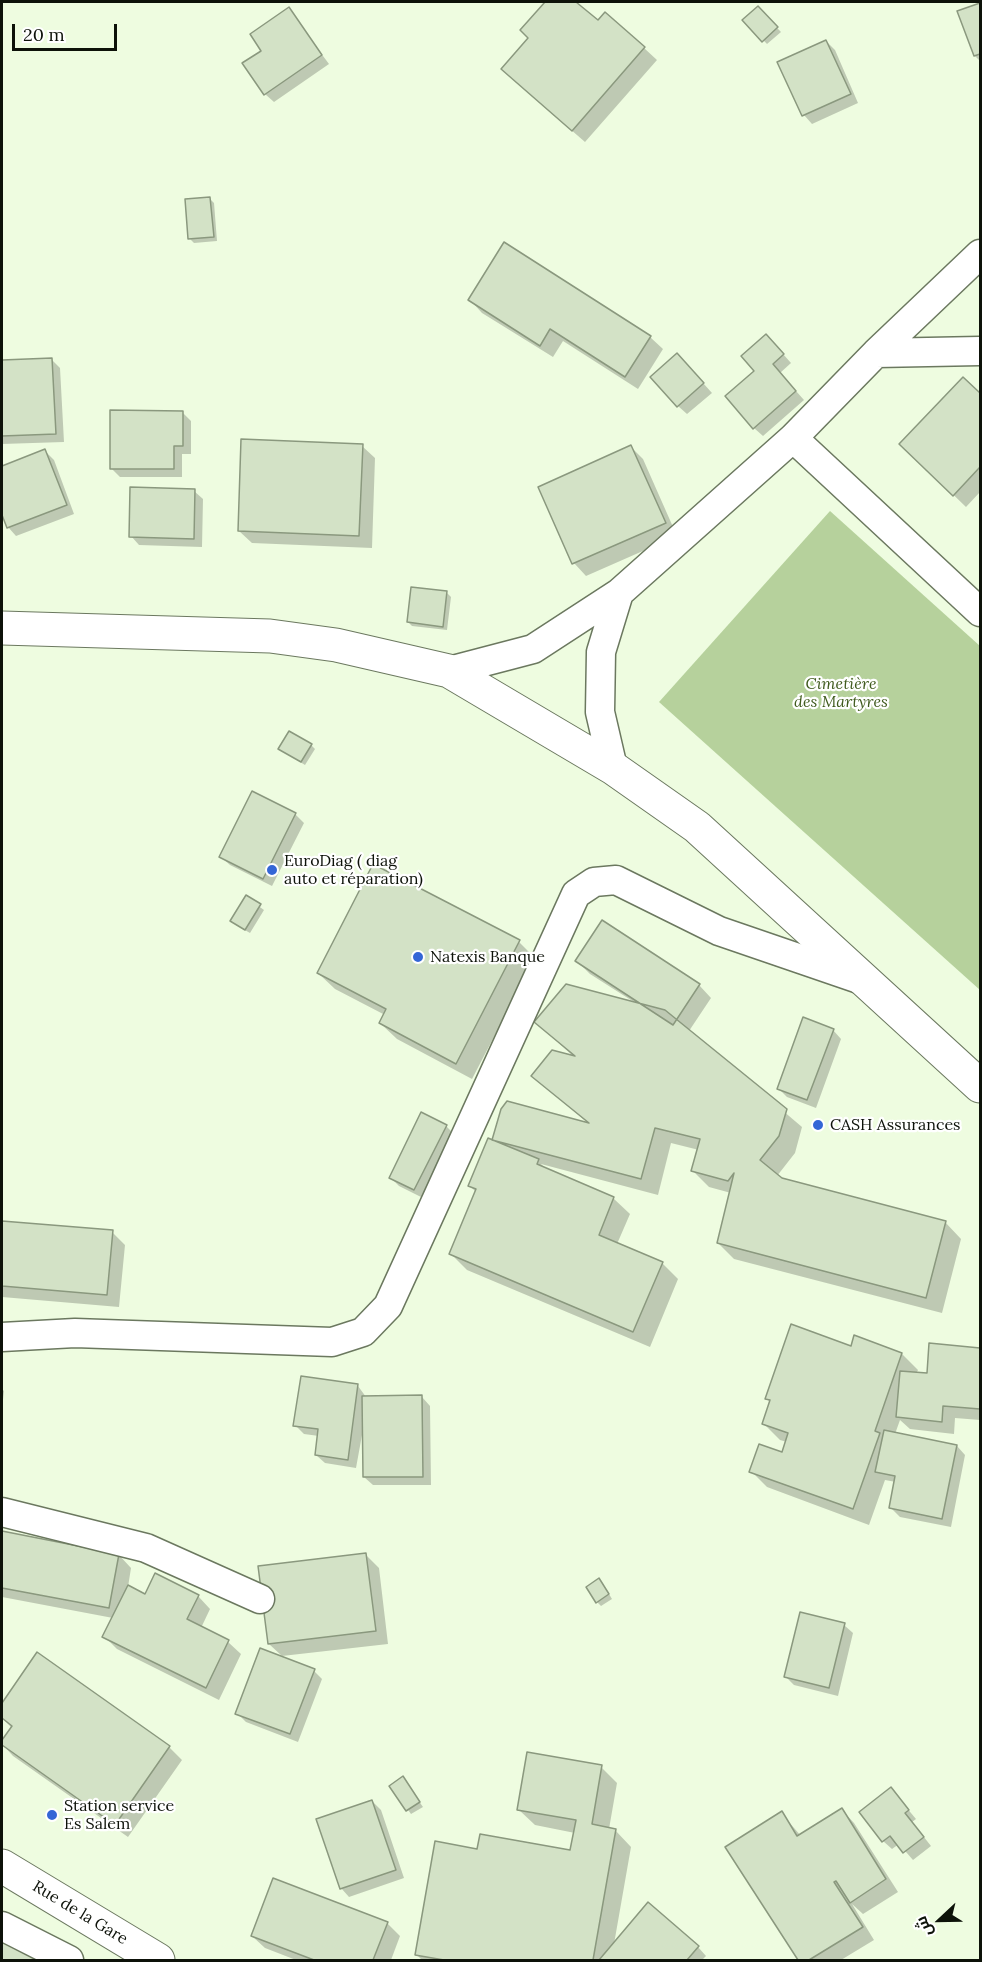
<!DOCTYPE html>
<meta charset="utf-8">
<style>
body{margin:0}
#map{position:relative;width:982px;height:1962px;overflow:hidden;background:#eefce0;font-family:Lora,Cairo,serif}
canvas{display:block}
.frame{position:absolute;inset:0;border:3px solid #0d1209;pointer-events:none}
.north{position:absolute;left:910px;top:1890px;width:60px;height:60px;-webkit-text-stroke:4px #fff;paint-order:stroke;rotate:248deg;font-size:16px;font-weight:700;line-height:24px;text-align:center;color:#0d1209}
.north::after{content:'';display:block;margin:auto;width:21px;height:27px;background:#0d1209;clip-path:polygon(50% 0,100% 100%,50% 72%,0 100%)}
.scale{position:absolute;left:12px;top:24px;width:105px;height:27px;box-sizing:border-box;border:3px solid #0d1209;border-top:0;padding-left:8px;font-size:18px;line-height:21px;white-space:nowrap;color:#0d1209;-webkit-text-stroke:4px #fff;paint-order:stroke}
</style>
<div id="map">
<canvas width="982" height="1962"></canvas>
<div class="frame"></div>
<div class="north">ش</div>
<div class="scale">20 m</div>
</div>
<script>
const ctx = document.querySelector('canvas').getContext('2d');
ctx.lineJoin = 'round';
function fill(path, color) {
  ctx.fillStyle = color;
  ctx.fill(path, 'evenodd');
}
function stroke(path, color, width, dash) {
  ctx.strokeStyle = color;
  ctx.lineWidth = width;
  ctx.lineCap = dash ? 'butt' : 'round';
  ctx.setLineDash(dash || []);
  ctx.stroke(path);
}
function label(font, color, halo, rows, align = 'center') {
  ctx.font = font + ' Lora,serif';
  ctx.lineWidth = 4.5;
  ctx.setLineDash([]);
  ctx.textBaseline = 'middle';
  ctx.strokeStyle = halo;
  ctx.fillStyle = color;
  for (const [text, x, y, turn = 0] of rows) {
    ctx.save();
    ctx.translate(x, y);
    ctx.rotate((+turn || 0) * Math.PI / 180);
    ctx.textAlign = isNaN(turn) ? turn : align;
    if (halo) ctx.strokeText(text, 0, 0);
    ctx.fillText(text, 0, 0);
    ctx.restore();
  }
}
const green = new Path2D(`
 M830 511 980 646V990L659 702Z`);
const shadow = new Path2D(`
 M547 2H574L598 22 644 48 657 60 585 142 516 82 530 38 522 30Z
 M980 5V61L975 56 959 12Z
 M758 8 781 32 767 44 744 20Z
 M288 9 329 64 274 102 265 94 263 51Z
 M826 41 835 50 858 103 812 124 804 115 779 63Z
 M210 199 214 203 217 241 194 243 190 239Z
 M470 300 650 337 663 349 638 389 563 341 553 357 482 313Z
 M775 345 791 363 780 373 804 400 763 436 754 428 756 371Z
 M52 360 60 368 64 442 2 444V362Z
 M686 364 712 393 687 414 678 406Z
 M963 379 980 395V492L966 507 901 444Z
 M182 412 191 421V454H182V477H120L111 468Z
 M362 446 375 458 372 548 252 543 239 531Z
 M631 447 643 459 677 536 586 576 574 563 540 487Z
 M45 451 54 460 74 514 16 536 8 527 2 511V468Z
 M194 491 203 499 202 547 139 545 131 536Z
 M447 593 451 597 447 630 412 626 408 622Z
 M311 745 315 749 305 765 284 752Z
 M295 814 304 823 272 886 230 865 221 857Z
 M246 897 264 910 250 933 236 925Z
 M519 942 535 958 472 1079 397 1039 380 1023 385 1015 335 989 318 973Z
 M577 961 699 985 711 998 689 1031 802 1127 795 1153 777 1176 781 1179 945 1222 961 1239 942 1313 734 1259 718 1243 731 1193 709 1187 693 1171 699 1150 671 1143 658 1195 541 1164 547 1170 613 1198 630 1214 617 1244 662 1263 678 1279 650 1347 467 1270 451 1254 476 1192 470 1186 493 1142 502 1110 590 1125 533 1076 575 1058 536 1022 634 1002 590 974Z
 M833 1030 841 1039 816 1108 787 1097 778 1088Z
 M446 1126 454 1134 423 1198 399 1186 391 1178Z
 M2 1223 112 1232 125 1245 119 1307 2 1297Z
 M931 1345 980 1349V1420L955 1418 954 1434 910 1429 900 1420 895 1434 957 1446 965 1455 951 1527 900 1517 891 1508 896 1482 885 1480 869 1525 767 1487 751 1471 783 1454 787 1442 780 1440 764 1424 771 1403 766 1398 852 1348 902 1354 918 1370 916 1374 928 1375Z
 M358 1386 366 1397H422L430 1406 431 1485H373L364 1477V1424L356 1468 325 1463 316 1455 319 1436 304 1434 295 1425Z
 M2 1389 4 1391 2 1409Z
 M2 1533 119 1555 131 1568 128 1587 146 1596H198L210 1609 201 1628 228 1642 241 1654 219 1700 117 1649 104 1636 113 1618 2 1597Z
 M366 1555 379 1568 388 1644 282 1656 269 1644Z
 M603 1584 612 1599 601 1606 597 1602Z
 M844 1625 853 1633 838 1696 794 1685 785 1676Z
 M38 1654 169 1747 182 1760 128 1837 13 1756 2 1744 12 1728 2 1718V1706Z
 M314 1671 322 1679 298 1742 246 1722 237 1713Z
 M601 1767 617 1783 609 1829 615 1830 631 1847 614 1944 698 1947 706 1956 702 1960H422L417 1955 479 1850 572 1852 575 1833 535 1825 518 1809Z
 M403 1778 423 1807 411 1814 391 1786Z
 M891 1789 916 1819 912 1822 931 1846 913 1860 899 1844 892 1849 883 1841Z
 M372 1801 381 1810 404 1878 349 1897 341 1888Z
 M842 1810 854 1823 898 1892 863 1914 852 1904 874 1940 841 1960H800L727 1847 781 1813 801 1836Z
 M387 1923 400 1936 391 1960H296L265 1948 252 1936Z
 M2 1943 37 1960H2Z`);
const building = new Path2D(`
 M545 2H576L598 20 605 12 645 47 572 131 501 69 528 38 520 30Z
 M980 3V54L974 56 957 11Z
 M758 6 778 27 762 42 742 20Z
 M289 7 322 55 264 95 242 63 261 51 250 34Z
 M826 40 851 94 802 116 777 62Z
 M210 197 214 237 188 239 185 199Z
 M504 242 651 336 625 377 550 329 540 346 468 300Z
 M766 334 784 354 773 364 796 391 753 429 725 396 754 371 741 356Z
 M677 353 704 383 677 407 650 377Z
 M52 358 56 434 2 436V360Z
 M963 377 980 393V467L953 496 899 444Z
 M110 410 183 411V446H174V469H110Z
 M241 439 363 444 359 536 238 531Z
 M631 445 666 523 572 564 538 487Z
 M45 449 67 505 7 528 2 515V466Z
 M130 487 195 489 194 539 129 537Z
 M411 587 447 591 443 627 407 622Z
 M289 731 312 744 301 762 278 749Z
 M252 791 296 813 263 879 219 857Z
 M373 864 520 940 456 1064 379 1023 386 1009 317 973Z
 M246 895 261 904 245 930 230 921Z
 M602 920 700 984 673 1025 575 961Z
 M566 984 665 1010 787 1109 779 1136 760 1160 782 1178 946 1221 926 1298 717 1243 734 1173 728 1181 691 1171 700 1139 655 1128 641 1179 492 1140 501 1109 507 1101 589 1123 531 1076 552 1050 575 1056 534 1022Z
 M803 1017 834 1029 807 1100 777 1089Z
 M421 1112 447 1125 414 1190 389 1178Z
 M488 1138 539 1159 537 1164 614 1197 599 1235 663 1262 633 1332 449 1254 476 1189 468 1186Z
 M2 1221 113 1230 107 1295 2 1286Z
 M791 1324 851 1346 854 1335 902 1353 875 1431 880 1433 853 1509 749 1472 759 1444 782 1452 788 1433 762 1424 770 1400 765 1399Z
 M929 1343 980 1348V1409L943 1406 942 1422 896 1417 900 1371 927 1373Z
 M301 1376 358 1384 348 1460 315 1455 318 1429 293 1426Z
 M422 1395 423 1477H363L362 1396Z
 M884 1430 957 1445 942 1519 889 1508 895 1476 875 1472Z
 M2 1531 119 1554 109 1608 2 1588Z
 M366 1553 376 1631 268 1644 258 1566Z
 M155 1573 199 1595 187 1619 229 1640 206 1688 102 1637 128 1585 145 1594Z
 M599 1578 609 1594 596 1603 586 1587Z
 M800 1612 845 1623 829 1688 784 1677Z
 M260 1648 315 1669 290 1734 235 1714Z
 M37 1652 170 1746 115 1825 2 1745V1740L12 1726 2 1718V1703Z
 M527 1752 602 1765 592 1824 616 1829 593 1960H444L415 1955 435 1841 477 1849 480 1834 570 1850 576 1820 517 1810Z
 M403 1776 420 1802 406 1811 389 1786Z
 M891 1787 909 1810 905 1813 924 1837 903 1853 890 1836 882 1842 859 1812Z
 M372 1800 396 1870 340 1889 316 1819Z
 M842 1808 886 1879 850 1903 836 1881 834 1882 863 1927 809 1960H798L725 1847 782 1811 797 1836Z
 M273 1878 388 1922 373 1960H314L251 1936Z
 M648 1902 699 1946 687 1960H599Z
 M2 1941 41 1960H2Z`);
const street = new Path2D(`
 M876 353 980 351
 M793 438 980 612
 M449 671 533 649 619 593 793 438 876 353 980 254
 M613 768 600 712 601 652 619 593
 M2 1337 75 1333 332 1342 363 1332 388 1306 576 894 594 882 616 880 719 931 862 980
 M2 1512 146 1548 260 1599
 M2 1926 69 1960`);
const primary = new Path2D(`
 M2 628 270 636 336 645 449 671 613 768 697 827 980 1086
 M2 1866 158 1960`);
const markers = [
 [272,870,6,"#3466d6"],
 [418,957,6,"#3466d6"],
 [818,1125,6,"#3466d6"],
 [52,1815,6,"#3466d6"]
];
const parkNames = [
 ["Cimetière",841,684],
 ["des Martyres",841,702]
];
const poiNames = [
 ["EuroDiag ( diag",284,861],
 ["auto et réparation)",284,879],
 ["Natexis Banque",430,957],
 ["CASH Assurances",830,1125],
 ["Station service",64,1806],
 ["Es Salem",64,1824]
];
const streetNames = [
 ["Rue de la Gare",80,1913,31]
];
fill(green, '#b6d19c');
fill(shadow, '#0003');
fill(building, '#d3e2c6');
stroke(building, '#8a987e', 1.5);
stroke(street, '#6b785f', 31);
stroke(primary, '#6b785f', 35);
stroke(street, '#fff', 28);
stroke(primary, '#fff', 33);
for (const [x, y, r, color] of markers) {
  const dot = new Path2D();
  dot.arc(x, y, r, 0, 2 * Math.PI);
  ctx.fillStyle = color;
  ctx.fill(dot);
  stroke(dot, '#fff', 2);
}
label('italic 16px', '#3f5a1d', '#fff', parkNames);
label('16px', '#0d1209', '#fff', poiNames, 'left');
label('16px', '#0d1209', '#fff', streetNames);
</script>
